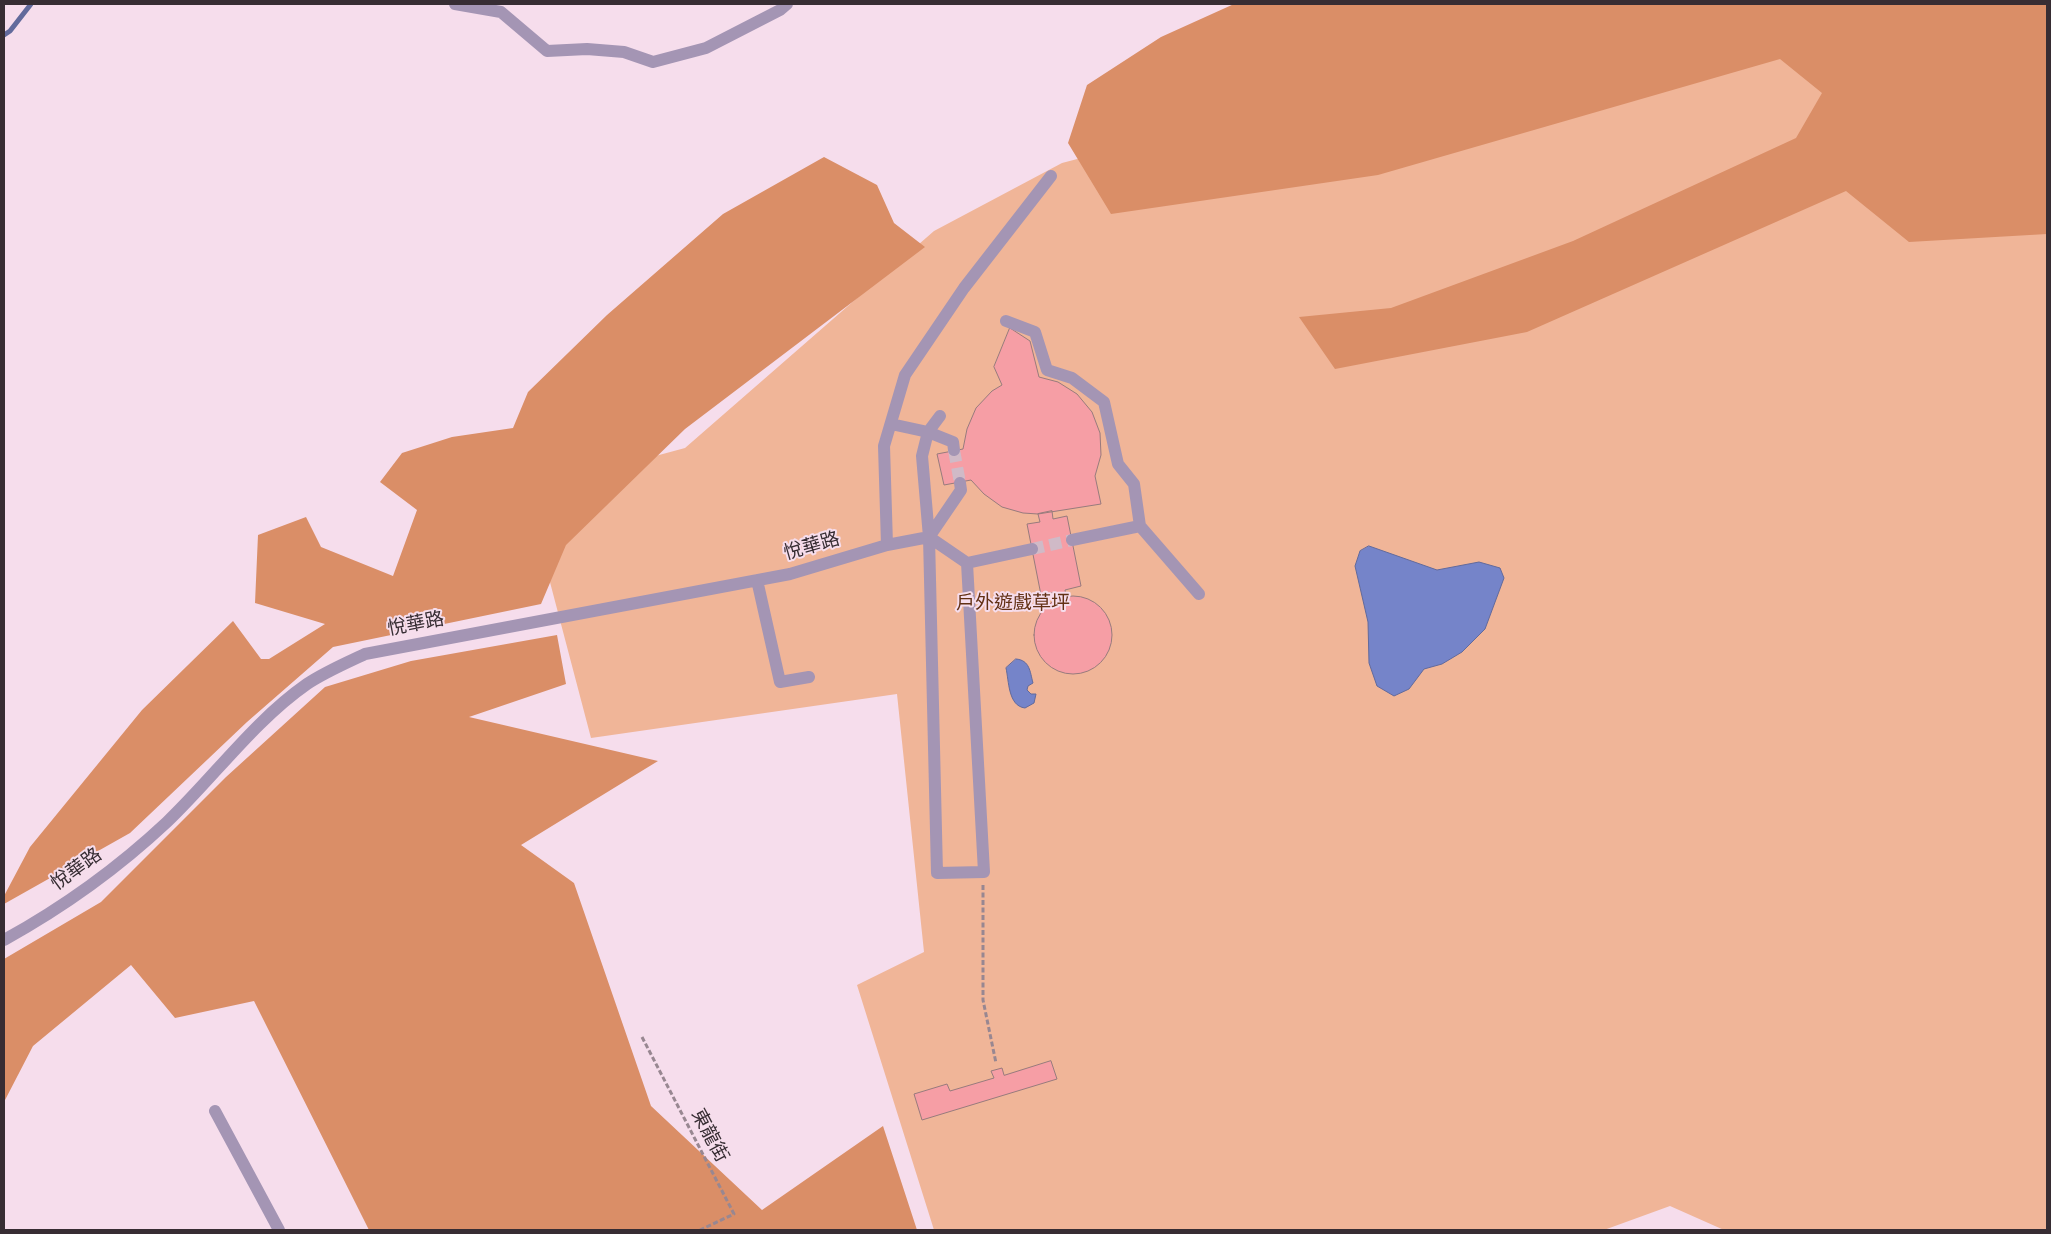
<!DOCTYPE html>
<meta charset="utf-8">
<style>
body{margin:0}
#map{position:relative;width:2051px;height:1234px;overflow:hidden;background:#f6ddec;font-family:"Sofia Sans Condensed",sans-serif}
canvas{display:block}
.frame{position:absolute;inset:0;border:5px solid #372d33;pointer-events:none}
</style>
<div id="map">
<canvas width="2051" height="1234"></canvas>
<div class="frame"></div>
</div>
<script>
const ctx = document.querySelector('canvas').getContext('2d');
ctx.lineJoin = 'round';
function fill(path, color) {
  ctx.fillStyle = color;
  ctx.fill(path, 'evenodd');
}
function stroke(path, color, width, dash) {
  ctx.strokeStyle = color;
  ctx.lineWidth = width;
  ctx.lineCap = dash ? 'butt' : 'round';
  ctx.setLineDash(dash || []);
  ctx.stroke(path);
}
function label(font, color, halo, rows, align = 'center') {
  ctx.font = font + ' "Sofia Sans Condensed","Noto Sans TC",sans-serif';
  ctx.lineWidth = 4;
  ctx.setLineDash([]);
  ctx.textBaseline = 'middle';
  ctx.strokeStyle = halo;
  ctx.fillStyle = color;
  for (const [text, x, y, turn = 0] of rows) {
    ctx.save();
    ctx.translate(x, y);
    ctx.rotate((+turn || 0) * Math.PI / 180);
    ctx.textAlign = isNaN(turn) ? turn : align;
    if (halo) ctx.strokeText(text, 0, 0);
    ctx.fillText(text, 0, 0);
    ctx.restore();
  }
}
const green = new Path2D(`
 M1669 4H2047V1230H1724L1670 1206 1604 1230H934L857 985 924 952 897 694 591 738 526 491 685 448 934 231 1062 163Z`);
const forest = new Path2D(`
 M1234 4H2047V234L1909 242 1846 191 1527 332 1335 369 1299 317 1391 308 1573 241 1796 138 1822 93 1780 59 1378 175 1111 214 1068 143 1087 85 1161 37Z
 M824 157 877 185 894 223 925 247 685 429 566 545 541 604 333 647 247 722 130 833 4 904V896L30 847 142 710 233 621 261 659H269L325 624 255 603 258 535 306 517 321 547 393 576 417 510 380 482 402 453 452 437 513 428 528 392 607 315 723 214Z
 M557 635 566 684 469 717 658 761 521 845 574 883 651 1106 762 1210 883 1126 917 1230H369L254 1001 175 1018 131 965 33 1046 4 1102V959L101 902 226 777 325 687 411 661Z`);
const water = new Path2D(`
 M1369 546 1437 570 1479 562 1500 568 1504 578 1485 629 1462 652 1442 664 1424 669 1409 689 1394 696 1377 686 1369 663 1368 622 1355 566 1360 551Z
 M1016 659C1030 660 1030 672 1033 683L1028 686 1027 690 1031 694H1036L1034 703 1025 708C1008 706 1009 681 1006 668Z`);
const stream = new Path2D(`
 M4 35 10 31 31 4`);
const building = new Path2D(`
 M1010 328 1030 341 1039 377 1058 382 1077 394 1092 412 1100 433 1101 455 1095 476 1101 504 1038 514 1023 513 1002 507 984 494 971 480 944 485 937 454 963 449 967 429 976 408 992 391 1002 385 994 367Z
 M1052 511 1053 519 1067 516 1081 586 1065 590 1066 597 1057 600 1056 592 1041 595 1027 524 1040 522 1038 514Z
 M1034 635a39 39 0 1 1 78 0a39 39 0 1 1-78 0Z
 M1051 1061 1057 1079 922 1120 914 1094 947 1084 950 1091 994 1078 991 1071 1002 1068 1004 1075Z`);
const minorTunnel = new Path2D(`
 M954 450 960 483
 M1032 549 1072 540`);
const path = new Path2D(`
 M983 885V1000L996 1063
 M642 1037 734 1214 700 1230`);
const minor = new Path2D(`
 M455 4 501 12 547 51 587 49 624 52 653 62 706 48 780 10 787 4
 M1006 321 1035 332 1047 370 1072 378 1104 402 1118 464 1134 484 1140 526 1072 540
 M940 416 928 432 922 456 929 537 967 563 1032 549
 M891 424 928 432 953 442 954 450
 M960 483 961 490 929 537 937 873 984 872 967 563
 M1140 526 1199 594
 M887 545 884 446 905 375 964 288 1051 176
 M757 580 780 682 809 677
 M4 940C62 908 118 868 167 822 214 777 254 721 307 684 325 672 346 663 365 654L790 574 887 545 929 537
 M215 1111 279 1230`);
const streetNames = [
 ["悅華路",812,547,-16],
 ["悅華路",416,625,-11],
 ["悅華路",77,870,-36],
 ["東龍街",709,1136,62]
];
const parkNames = [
 ["戶外遊戲草坪",1013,604]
];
fill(green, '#f0b598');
fill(forest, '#da8e67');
fill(water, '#7584c9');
stroke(water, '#626a9c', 1);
stroke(stream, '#626a9c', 5);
fill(building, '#f69ea5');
stroke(building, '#987b7d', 1);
stroke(minorTunnel, '#d0bac7', 12, [12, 6]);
stroke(path, '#988791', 3, [5, 2.5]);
stroke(minor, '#a495b4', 12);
label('19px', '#372d33', '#f6ddec', streetNames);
label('19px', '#623014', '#f6ddec', parkNames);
</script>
